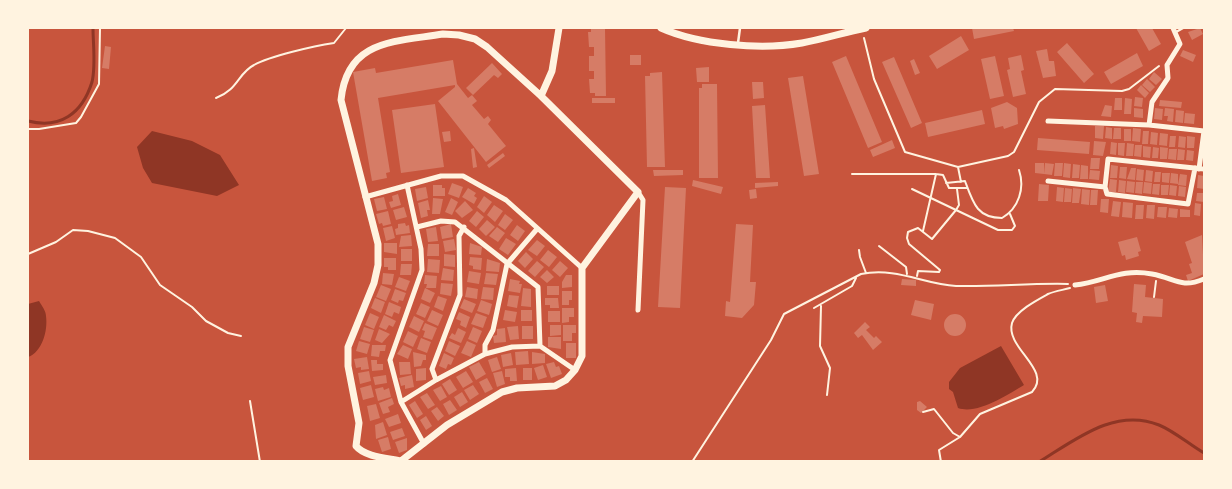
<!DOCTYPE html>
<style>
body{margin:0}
#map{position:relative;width:1232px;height:489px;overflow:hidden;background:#c8553d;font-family:Helvetica,sans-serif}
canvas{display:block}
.frame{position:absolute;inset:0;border:29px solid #fff3e0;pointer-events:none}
</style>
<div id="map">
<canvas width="1232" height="489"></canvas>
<div class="frame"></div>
</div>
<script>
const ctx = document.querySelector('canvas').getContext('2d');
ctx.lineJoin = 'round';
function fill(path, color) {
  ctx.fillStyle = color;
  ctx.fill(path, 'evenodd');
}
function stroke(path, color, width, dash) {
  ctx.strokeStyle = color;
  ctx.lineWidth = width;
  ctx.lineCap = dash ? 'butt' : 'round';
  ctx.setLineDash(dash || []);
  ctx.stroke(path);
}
const water = new Path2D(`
 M152 131 192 141 220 155 239 185 217 196 152 183 143 168 137 147Z
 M39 301C42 306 46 311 46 316 48 331 42 352 28 357V304Z
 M1001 346 1024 385C1007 395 977 415 958 408L953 392 949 389V382L960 368Z`);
const stream = new Path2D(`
 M28 121C60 129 82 114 92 82 96 66 93 44 93 28
 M1039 462C1075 440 1115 407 1159 425 1174 431 1190 445 1204 453`);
const building = new Path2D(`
 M591 28H605L606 96H595V93H590L589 79H594V71H589V56H594V47H589L588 32H591Z
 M972 28H1013L1014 31 974 39Z
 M1136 28H1152L1161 44 1149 51Z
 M1200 28 1203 34 1192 40 1188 32Z
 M961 36 969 50 937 69 929 56Z
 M1067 43 1094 74 1084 83 1057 52Z
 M105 46 111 47 109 69 102 68Z
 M1047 49 1049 61H1054L1056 76 1043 78 1036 51Z
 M1183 50 1196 55 1193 62 1180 56Z
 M1137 53 1143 66 1111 84 1104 72Z
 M630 55H641V65H630Z
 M1021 55 1024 70 1021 71 1026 94 1013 97 1007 70 1010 69 1008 58Z
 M846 56 882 142 868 148 832 62Z
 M995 56 1004 96 990 99 981 59Z
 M894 57 922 123 911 128 882 62Z
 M914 59 920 73 915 75 910 61Z
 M453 60 457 84 468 98 472 95 477 101 472 105 484 119 488 116 491 120 488 124 506 146 486 162 438 101 455 87V85L378 98 390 172 386 173 387 178 372 181 353 72 375 68 376 73Z
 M492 63 502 74 498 78 494 75 473 95 466 88Z
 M709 67V82H697L696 68Z
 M662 72 665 167H647L645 76H650V73Z
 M1154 72 1162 79 1156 85 1149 79Z
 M803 76 819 174 804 176 788 78Z
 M1147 79 1155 87 1150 92 1142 85Z
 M752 82H763L764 98 753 99Z
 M702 84H717L718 178H699V88H702Z
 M1141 85 1149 93 1145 98 1137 90Z
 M1135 97 1143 98 1142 107 1134 106Z
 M592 98H615V103H592Z
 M1115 98H1122V110H1114Z
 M1125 98 1132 99 1131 114H1124Z
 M1160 100 1182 102 1181 108 1159 106Z
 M1007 102 1017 108 1018 124 1004 129 1003 126 995 128 991 108Z
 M435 104 444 167 401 173 392 110Z
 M765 105 770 178H756L752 106Z
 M1105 105 1112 106 1111 117 1101 116Z
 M1134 108 1143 109V118L1134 117Z
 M1155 108 1163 109 1162 120 1154 119Z
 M1165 108 1174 109 1173 122 1167 121 1168 116H1164Z
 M982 110 985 124 928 137 925 123Z
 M1176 110 1184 111 1183 123 1175 122Z
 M1185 113 1195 114 1194 124 1184 123Z
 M1095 126H1104L1103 139 1095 138Z
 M1106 127 1112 128V139L1105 138Z
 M1114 128H1121V139H1113Z
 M1133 128 1141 129 1140 142 1132 141Z
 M1124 129H1131V141H1124Z
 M450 131 451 141 444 142 442 132Z
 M1143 131H1149L1148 144H1142Z
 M1151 132 1158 133 1157 145 1150 144Z
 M1160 133 1168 134 1167 146 1159 145Z
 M1170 136H1176L1175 147H1169Z
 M1179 136 1186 137 1185 148 1178 147Z
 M1187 136 1195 137 1194 148H1187Z
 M1038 138 1090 142 1089 154 1037 150Z
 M892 140 895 148 873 157 870 150Z
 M1094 141 1106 142 1103 156 1093 155Z
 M1111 142 1117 143 1116 155 1110 154Z
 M1118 143H1125L1124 156 1118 155Z
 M1127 143 1134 144 1133 156H1126Z
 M1135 145H1142L1141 157 1134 156Z
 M1143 146 1151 147 1150 158 1143 157Z
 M1153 147 1159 148 1158 158H1152Z
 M1160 147 1168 148 1167 159H1160Z
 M474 148 477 167 473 168 471 149Z
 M1169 149H1177L1176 160 1168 159Z
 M1178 149 1185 150 1184 160H1177Z
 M1187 150 1194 151 1193 161 1186 160Z
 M503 153 505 156 489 168 487 165Z
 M1091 158H1100L1099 169H1090Z
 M1035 163H1044V174L1035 173Z
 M1045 163 1054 164 1052 175 1044 174Z
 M1055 163H1063L1062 176H1054Z
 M1064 163 1071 164 1070 178 1063 177Z
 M1073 164 1080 165 1079 178H1072Z
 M1081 165 1088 166V179H1080Z
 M1111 165 1118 166 1117 178H1110Z
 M1120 167H1127L1126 179 1119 178Z
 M1131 168H1136L1135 180 1127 179Z
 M1137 169 1144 170 1143 181 1136 180Z
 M653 170H683V175L654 176Z
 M1090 170 1100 171 1099 180 1089 179Z
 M1146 170 1153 171 1152 182 1145 181Z
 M1155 172H1161L1160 182H1154Z
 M1162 173H1170L1169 183 1162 182Z
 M1171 173 1178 174V184L1170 183Z
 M1180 174 1187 175 1186 186 1178 185Z
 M1198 175 1204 176V189L1197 188Z
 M1110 179 1117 180 1116 192H1108Z
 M693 180 723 187 721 194 692 186Z
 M1119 180 1126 181 1125 193 1118 192Z
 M1127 181 1135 182 1134 193 1126 192Z
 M778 182V186L755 188V183Z
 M1136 182H1143L1142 194 1135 193Z
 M1144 182 1152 183 1151 194 1143 193Z
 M452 183 463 187 459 198 448 194Z
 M1039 184 1049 185 1048 201H1038Z
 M1153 184H1160L1159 195 1152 194Z
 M433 185H442V188H445V196H433Z
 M1161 185H1169L1168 195H1161Z
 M1170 185 1177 186 1176 196 1169 195Z
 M1179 186 1186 187 1185 197 1178 196Z
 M426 187 428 198 417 201 415 189Z
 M665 187 686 188 680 308 658 307Z
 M1057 187 1064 188 1063 202 1056 201Z
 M468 188 476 193 474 196 477 198 474 204 462 197Z
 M1065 188 1072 189 1071 202H1064Z
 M1073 188 1081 189 1079 203H1072Z
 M756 189 757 198 750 199 749 190Z
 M1082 189 1090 190 1089 205 1081 204Z
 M1091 190H1098L1097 205H1090Z
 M1197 193H1204V202L1196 201Z
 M398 194 401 205 391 208 389 202 393 201 392 196Z
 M484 196 492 202 484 213 477 207Z
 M384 197 387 209 377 211 374 199Z
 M433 198 443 199 440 214H432Z
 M451 198 458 202 452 215 445 212Z
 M1101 199H1109L1108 213 1100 212Z
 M428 200 430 210H427L428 216 421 218 418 203Z
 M465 201 473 210 462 218 455 211Z
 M1113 201 1121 202 1119 217 1111 216Z
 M1123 202 1133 203 1132 218 1122 217Z
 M1195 203 1201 204 1200 216 1194 215Z
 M494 205 503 211 495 222 487 215Z
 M1136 205H1144L1143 219H1135Z
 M1147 205H1155L1154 219 1146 218Z
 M404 207 407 217 396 220 393 210Z
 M1158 207H1167L1166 218 1157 217Z
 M1169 208 1178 209 1177 218 1168 217Z
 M1180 209 1190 210V217H1180Z
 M388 211 391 224 383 226 382 223 379 224 376 214Z
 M477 211 484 217 476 227 469 221Z
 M505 214 513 220 505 230 498 225Z
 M487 220 495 227 486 236 479 229Z
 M405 223 406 226 409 225 410 233 396 235 395 229 398 228V224Z
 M451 224 453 237 442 239 440 227Z
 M736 224 753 225 750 282H756L754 305 742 318 725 316 726 301 730 302Z
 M517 225 525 231 518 241 510 235Z
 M392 226 395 238 386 241 383 228Z
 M436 227 438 241 428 242 426 229Z
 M497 227 505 233 498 242 489 236Z
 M411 235 412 246 399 247 401 236Z
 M1202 235 1204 274 1188 281 1186 275 1192 273 1189 264 1192 263 1185 242Z
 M1137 237 1141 251 1138 252 1139 256 1126 260 1125 255 1122 256 1118 242Z
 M506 238 516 244 508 255 499 249Z
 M454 239 456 250 445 252 443 241Z
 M537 240 545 246 537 256 528 250Z
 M384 243H397V254L384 252Z
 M470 243 482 247 481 255 469 254Z
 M428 244H439V256H427Z
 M401 249H412V261H401Z
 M548 250 557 257 549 267 540 260Z
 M526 252 533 259 525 268 518 261Z
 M444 254 455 255V267L444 266Z
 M470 257 482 258 481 270 473 269V266L469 265Z
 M384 258H396V270H388V267H384Z
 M428 259 440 260 439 273 427 272Z
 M487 259 500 263 499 272 486 271Z
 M537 261 544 267 535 277 528 271Z
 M560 261 568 268 560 277 552 270Z
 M401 264H412L411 275H400Z
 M443 268 454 270 453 281 441 280Z
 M547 270 554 277 547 283 540 277Z
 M469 271 481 273 479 284 467 282Z
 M383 273 394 274 392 285 382 284Z
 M486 273 498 274 496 285 484 284Z
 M425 275 437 276 436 288H426L427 284H424Z
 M566 275H572V287L562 288V282Z
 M399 277 410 281 406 291 395 287Z
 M510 279 520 281 519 284H522L520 293 508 291Z
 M902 279 916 280V286L901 285Z
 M441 283 453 284 451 296 440 294Z
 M1134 284 1146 285 1145 297 1163 299 1162 317 1143 316 1142 323 1136 322 1137 313 1132 312Z
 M381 285 391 289 386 301 376 297Z
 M1105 285 1108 301 1096 303 1094 287Z
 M547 286H559V295H547Z
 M467 287 478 289 477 299 465 297Z
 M483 287 494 288 493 300 481 299Z
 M425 288 435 293 430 303 421 299Z
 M523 288 531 289V307L521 306Z
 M395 289 406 293 403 301 399 300 398 303 391 300Z
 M562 291H572V300H569V305H562Z
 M509 295 519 296 517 308 507 306Z
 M438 296 447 299 443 311 434 307Z
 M375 298 385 302 381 313 371 308Z
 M545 298H558L559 308H550V305H545Z
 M464 299 476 304 472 313 460 308Z
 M481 300 492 304 489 315 477 311Z
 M915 300 934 304 931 320 911 315Z
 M389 302 401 307 399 314 394 312 392 317 385 314Z
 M421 303 430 307 425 318 416 314Z
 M562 308H574V317H569V322L562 323Z
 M432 310 443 315 438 326 427 321Z
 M505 310 517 312 515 322 503 320Z
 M521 310H532V321H521Z
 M548 311H560V322H548Z
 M459 312 470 317 466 328 460 325 461 321 456 319Z
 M370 313 379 317 374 329 365 325Z
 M476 313 487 317 483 328 471 324Z
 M944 325a11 11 0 1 1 22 0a11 11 0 1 1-22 0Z
 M384 315 396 321 393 327 389 325 386 330 379 327Z
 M414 316 424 321 419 332 409 327Z
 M865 322 870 327 866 330 874 338 876 336 882 342 873 350 862 335 858 338 854 333Z
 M425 323 437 328 432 340 423 337 425 331 422 330Z
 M550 325H561V335L550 336Z
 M563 325H576V333H572V341H563Z
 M518 326 519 339 510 340 507 327Z
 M522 326H533V339H522Z
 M364 327 374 330 370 342 360 339Z
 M473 327 482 331 477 343 468 339Z
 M458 328 466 332 461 343 449 338 452 333 455 335Z
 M505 328 506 342 494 343 493 336 497 335V329Z
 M379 329 390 334 382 343 375 340Z
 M408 331 418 336 413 347 403 342Z
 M548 337H561V349L548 347Z
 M421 338 431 342 427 353 417 349Z
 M359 341 370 344 367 354 356 351Z
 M449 341 460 346 455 356 445 351Z
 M467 341 476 345 471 357 461 353Z
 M566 343H576V358H566Z
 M372 345H386L385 351H380L379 357 371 356Z
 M403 345 412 349 408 359 397 354Z
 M528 351 529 364 516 365 515 352Z
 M413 352 426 355V360H423L421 366 414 367Z
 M532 352 545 354V363L532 364Z
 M444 353 454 358 451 365 448 364 446 369 439 366Z
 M511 353 513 365 503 367 501 355Z
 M367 357 369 369 361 370V367L356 368 354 359Z
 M497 357 501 369 492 372 488 360Z
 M371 360H377V364H383V370L372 371Z
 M399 362H410L411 374 400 375Z
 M479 362 486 374 476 380 469 367Z
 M554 362 556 367 559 366 562 374 551 378 546 364Z
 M543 365 547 377 538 380 534 368Z
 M426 368V380L416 381V369Z
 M516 368 517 381H510V377H505V369Z
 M523 368H532V380H523Z
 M369 371 371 381 360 384 358 373Z
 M466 371 473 382 463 388 456 377Z
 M502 371 505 384 497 387 493 373Z
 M386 375 387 383 375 385 373 377Z
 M412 375 414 387 405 389V385L401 386 399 378Z
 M487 378 493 389 485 393 479 382Z
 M450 379 457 390 449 395 442 384Z
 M371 385 374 397 363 400 360 388Z
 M473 385 479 394 470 400 464 390Z
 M441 386 447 397 440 401 433 390Z
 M383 387 384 390 389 388 391 397 378 401 375 389Z
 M462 392 468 402 460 407 454 397Z
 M427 393 435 405 428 409 420 397Z
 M392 398 394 404 388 407 390 412 383 414 379 403Z
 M450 400 457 410 449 415 443 404Z
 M415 401 423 414 417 418 409 405Z
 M920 401 927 407 921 413 917 410V402Z
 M376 404 380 418 370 421 367 406Z
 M437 407 444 416 438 421 431 411Z
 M398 414 401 423 389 427 385 419Z
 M426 416 432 426 426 430 420 420Z
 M383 422 387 435 376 439 375 425Z
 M402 428 405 436 393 440 390 432Z
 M388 437 391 449 382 452 378 440Z
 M407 438V450L399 453 395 442Z`);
const path = new Path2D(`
 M864 38 874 79 905 152 958 167
 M216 98C238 90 238 73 254 65 270 56 314 46 334 43L346 28
 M28 129H39L76 123 81 117 99 84 100 28
 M852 174H936L943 175 949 188H967
 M961 182 958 167 1008 156 1014 152 1039 102 1055 89 1122 91 1129 89 1159 66
 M946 183 965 181C973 203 977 218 1002 218 1019 208 1025 188 1019 170
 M912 189 998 230H1012L1015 226 1010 214
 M923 231 936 174
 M879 246 906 267 907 274
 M859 250 860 257 866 273
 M28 254 56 242 73 230 88 231 115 238 141 257 160 285 192 307 206 321 228 333 241 336
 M917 276 918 271 939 272 940 270 909 244 907 238 908 232 918 228 932 239 956 210 959 205 957 189
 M1154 297 1156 281
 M821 306 820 346 830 368 827 395
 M814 308 852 286 856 278
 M250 401 260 462
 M923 412 934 409 953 433 960 437 980 414 1032 392C1053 370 1005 348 1012 323 1016 311 1037 300 1048 294 1055 291 1063 290 1070 288
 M692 462 771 340 784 314 861 274C897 267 923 284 956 286 993 287 1030 283 1068 284
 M941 462 939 450 960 437`);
const service = new Path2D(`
 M1176 32 1183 28
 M738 43 740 28`);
const minor = new Path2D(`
 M1173 28 1180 44 1167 65 1168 78 1152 102 1149 125 1204 131 1199 169
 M1048 121 1149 125
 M1048 181 1105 187 1107 194 1188 204 1195 168
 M407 185 421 249 422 270 390 360 401 402 424 444
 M1105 187 1108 159 1204 169
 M638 192 643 200 638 310
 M365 197 441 176H463L506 200 582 268
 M417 227 441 221 455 222 538 287 540 346
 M1075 285C1104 282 1120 268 1152 274 1175 278 1180 289 1204 279
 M485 354V345L493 330 507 264 537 229
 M436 380 432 369 460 295 459 236 464 227
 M401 402 436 380 485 354 512 347 540 346 575 370`);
const tertiary = new Path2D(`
 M661 28C699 45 761 50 802 43 824 39 845 32 866 28
 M443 34 459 35 475 39 487 47 541 96 638 192 582 268V356L575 370 566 380 555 386 517 388 502 392 447 425 401 461C387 458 365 457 356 446L359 423 348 366V347L374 283 378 265V244L341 100C347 39 395 42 443 34Z
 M541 96 552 71 559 28`);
fill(water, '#8f3625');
stroke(stream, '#8f3625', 3);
fill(building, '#d67c66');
stroke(path, '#fff3e0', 2);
stroke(service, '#fff3e0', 2.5);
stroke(minor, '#fff3e0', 5);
stroke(tertiary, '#fff3e0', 7);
</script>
